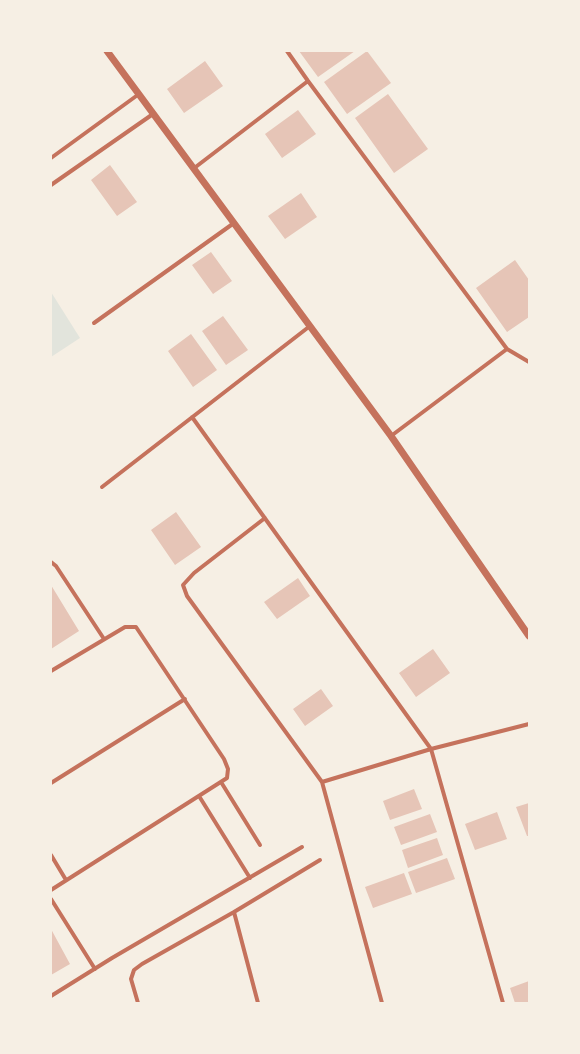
<!DOCTYPE html>
<style>
body{margin:0}
#map{position:relative;width:580px;height:1054px;overflow:hidden;background:#f6efe4;font-family:Cabin,sans-serif}
canvas{display:block}
.frame{position:absolute;inset:0;border:52px solid #f6efe4;pointer-events:none}
</style>
<div id="map">
<canvas width="580" height="1054"></canvas>
<div class="frame"></div>
</div>
<script>
const ctx = document.querySelector('canvas').getContext('2d');
ctx.lineJoin = 'round';
function fill(path, color) {
  ctx.fillStyle = color;
  ctx.fill(path, 'evenodd');
}
function stroke(path, color, width, dash) {
  ctx.strokeStyle = color;
  ctx.lineWidth = width;
  ctx.lineCap = dash ? 'butt' : 'round';
  ctx.setLineDash(dash || []);
  ctx.stroke(path);
}
const green = new Path2D(`
 M51 292 80 338 51 357Z`);
const building = new Path2D(`
 M299 51H355L318 77Z
 M367 51 391 83 347 114 324 82Z
 M205 61 223 86 184 113 167 89Z
 M388 94 428 149 394 173 355 118Z
 M298 110 316 134 282 158 265 134Z
 M110 165 137 202 117 216 91 180Z
 M301 193 317 217 285 239 268 216Z
 M211 252 232 281 213 294 192 265Z
 M515 260 529 280V317L507 332 476 288Z
 M223 316 248 350 226 365 202 331Z
 M191 334 217 370 193 387 168 351Z
 M176 512 201 547 175 565 151 530Z
 M298 578 310 596 277 619 264 602Z
 M51 585 79 631 51 649Z
 M433 649 450 673 416 697 399 673Z
 M321 689 333 706 305 726 293 709Z
 M414 789 422 809 390 820 383 801Z
 M529 803V836H527L516 807Z
 M497 812 507 839 475 850 465 824Z
 M430 814 437 832 401 845 394 827Z
 M437 838 443 855 408 868 402 850Z
 M447 858 455 879 416 893 408 872Z
 M404 873 412 894 373 908 365 887Z
 M51 929 70 964 51 975Z
 M529 981V1003H515L510 988Z`);
const minor = new Path2D(`
 M287 51 308 81 507 349
 M51 158 139 94
 M193 169 308 81
 M51 185 153 114
 M94 323 234 223
 M192 417 431 749 503 1003
 M391 436 507 349 529 362
 M102 487 310 326
 M265 518 194 573 183 585 187 596 322 782 431 749 529 724
 M51 562 56 566 104 639
 M51 671 125 627H136L224 759 228 769 227 778 51 890
 M221 782 260 845
 M322 782 382 1003
 M51 783 185 699
 M199 796 250 878
 M51 855 66 880
 M51 899 95 969
 M234 912 258 1003
 M51 996 112 958 302 847
 M138 1003 131 979 134 970 142 964 234 912 320 860`);
const tertiary = new Path2D(`
 M107 51 391 436 529 636`);
fill(green, '#e2e4dc');
fill(building, '#e6c5b7');
stroke(minor, '#c5725c', 4);
stroke(tertiary, '#c5725c', 7);
</script>
